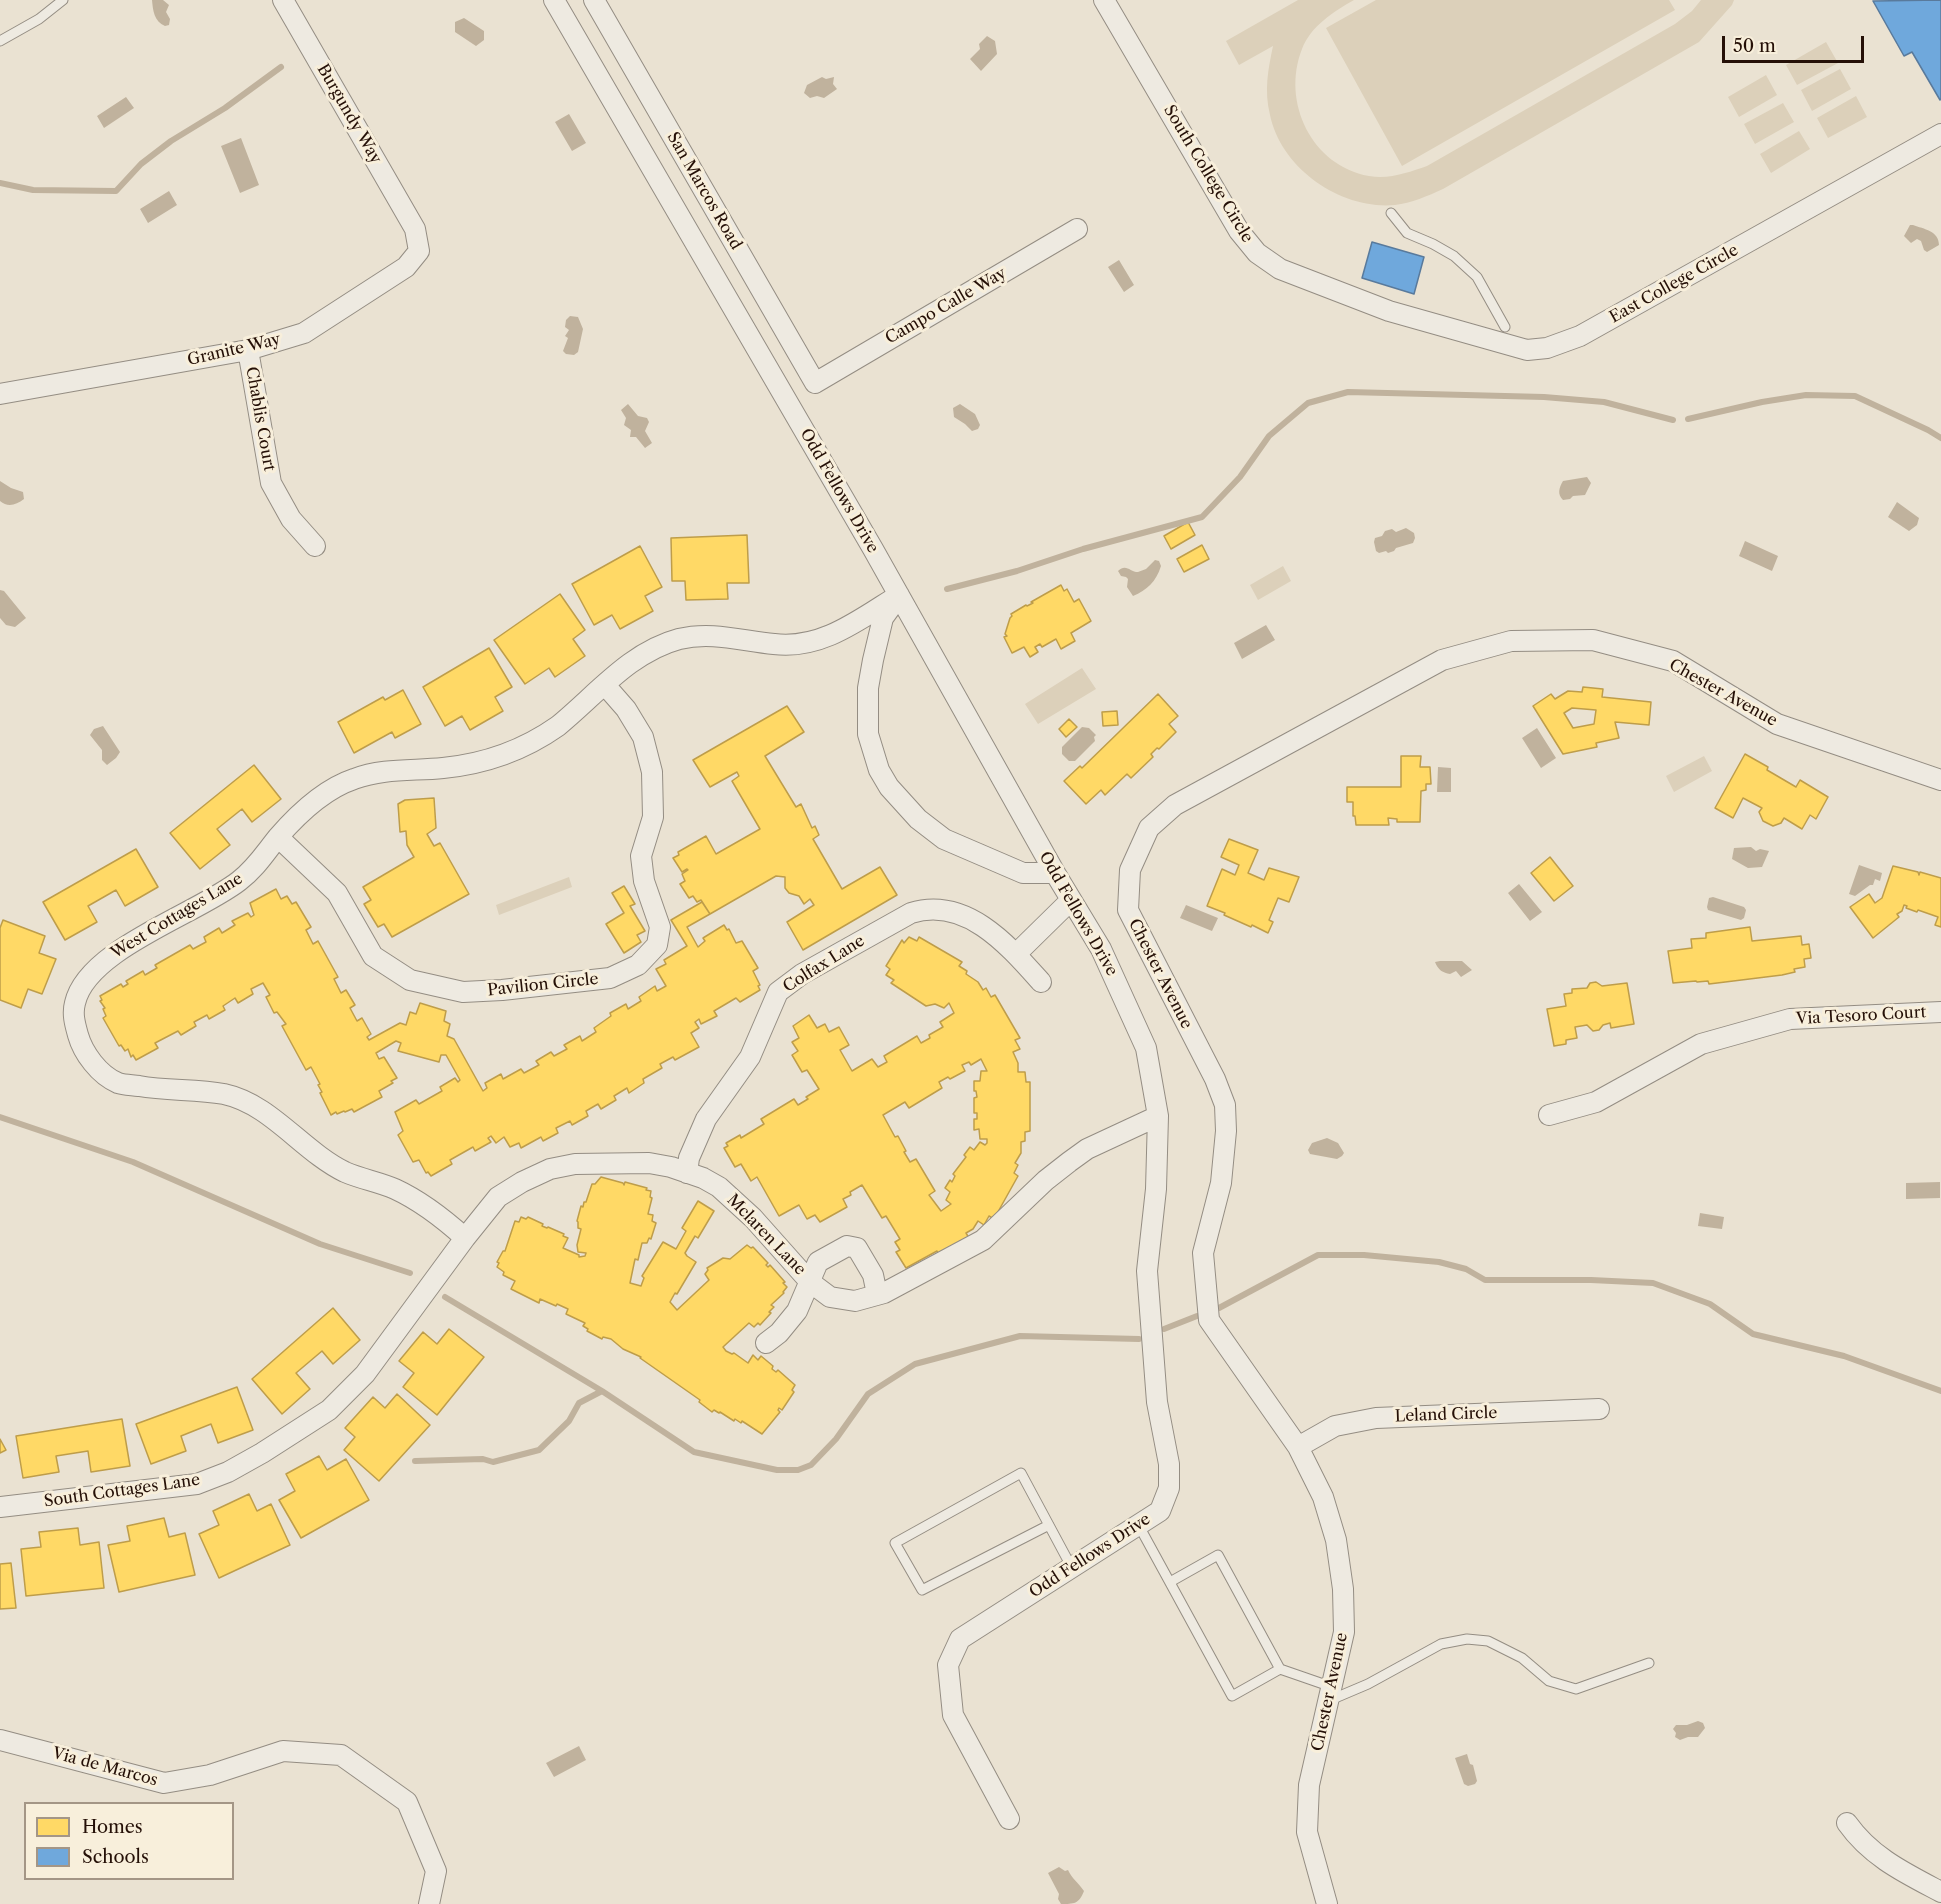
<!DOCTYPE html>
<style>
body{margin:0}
#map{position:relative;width:1941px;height:1904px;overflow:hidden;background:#eae2d2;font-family:"Libre Caslon Text",serif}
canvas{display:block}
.legend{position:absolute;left:24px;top:1802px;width:210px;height:78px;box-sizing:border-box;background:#f8efdb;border:2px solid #a49686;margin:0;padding:8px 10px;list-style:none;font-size:18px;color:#251007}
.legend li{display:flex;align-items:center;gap:12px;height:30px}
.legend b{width:30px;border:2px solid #a49686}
.scale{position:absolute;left:1722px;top:36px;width:142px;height:27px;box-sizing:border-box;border:3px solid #251007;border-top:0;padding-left:8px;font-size:18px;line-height:21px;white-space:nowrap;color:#251007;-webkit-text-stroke:4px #f8efdb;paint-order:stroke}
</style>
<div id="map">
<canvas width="1941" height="1904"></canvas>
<ul class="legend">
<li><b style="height:16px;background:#ffd966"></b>Homes</li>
<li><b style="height:16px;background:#6fa8dc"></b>Schools</li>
</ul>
<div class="scale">50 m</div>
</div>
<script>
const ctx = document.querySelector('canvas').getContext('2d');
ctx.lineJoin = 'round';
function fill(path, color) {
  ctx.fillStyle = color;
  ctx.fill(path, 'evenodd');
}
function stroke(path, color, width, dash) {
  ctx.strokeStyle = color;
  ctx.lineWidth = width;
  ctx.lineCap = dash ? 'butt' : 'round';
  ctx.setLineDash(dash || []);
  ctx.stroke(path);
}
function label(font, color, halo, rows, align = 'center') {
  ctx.font = font + ' "Libre Caslon Text",serif';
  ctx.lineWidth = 6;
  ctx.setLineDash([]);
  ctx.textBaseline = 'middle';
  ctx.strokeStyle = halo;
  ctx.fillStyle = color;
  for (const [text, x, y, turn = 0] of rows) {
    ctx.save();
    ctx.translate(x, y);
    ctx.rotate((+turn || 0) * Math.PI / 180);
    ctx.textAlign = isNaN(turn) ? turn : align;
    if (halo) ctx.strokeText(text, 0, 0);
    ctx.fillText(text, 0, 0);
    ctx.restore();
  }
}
const green = new Path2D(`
 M1298 0H1354C1333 12 1311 26 1302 49 1281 102 1312 166 1369 176 1389 180 1409 172 1427 166L1675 24 1692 11 1701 0H1734L1732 5 1699 42 1443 189C1428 196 1411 203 1395 205 1340 210 1281 168 1270 115 1264 90 1268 70 1273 46L1239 65 1226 41Z
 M1376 0H1669L1675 10 1402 166 1326 28Z
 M1826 42 1838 63 1797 85 1786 65Z
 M1840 69 1851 89 1812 111 1801 90Z
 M1766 75 1777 95 1739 117 1728 97Z
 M1856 96 1867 117 1828 138 1817 118Z
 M1783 103 1794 122 1755 144 1744 124Z
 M1799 131 1810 149 1771 173 1760 154Z
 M1283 566 1291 581 1258 600 1250 585Z
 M1082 668 1096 689 1038 724 1025 704Z
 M1704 756 1712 771 1674 792 1666 776Z
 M569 877 572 887 499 915 496 905Z`);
const water = new Path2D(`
 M152 0H163L169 5 166 12 170 19 169 25 165 26C154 21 153 11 152 0Z
 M464 18 484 31V40L476 46 455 32V22Z
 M987 36 995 41 997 54 981 71 970 59 980 49 979 44Z
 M822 77 826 79 834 77 833 84 837 89 824 98 817 96 810 98 804 93 807 85Z
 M126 97 134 108 104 128 97 116Z
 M569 114 586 143 572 151 555 122Z
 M241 138 259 185 240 193 221 146Z
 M169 191 177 205 148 223 140 209Z
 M1910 225H1913C1924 229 1939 231 1939 245L1927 252 1924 250 1921 241 1917 239 1911 243 1904 236Z
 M1119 260 1134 285 1124 292 1108 267Z
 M570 316 578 317 583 329 578 352 574 355 566 354 563 351 568 338 565 336 569 330 565 327 566 320Z
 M628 404 638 416 647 418 649 422 645 431 652 443 645 448 636 437H630L631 430 624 425 626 418 621 410Z
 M960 404 975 414 980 425 978 429 972 431 965 424 954 417 953 408Z
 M1587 477 1591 483 1585 495 1573 496 1570 499 1563 500C1557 494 1559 488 1563 481Z
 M0 481 11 488 23 492 24 499C16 505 8 508 0 501Z
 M1897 502 1919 518 1917 525 1909 531 1888 517Z
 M1406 528 1414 533 1415 538 1413 543 1396 548 1394 551 1388 553 1386 551 1379 553 1376 551 1374 542 1375 538 1382 536 1385 531 1392 529 1396 532Z
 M1745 541 1778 556 1772 571 1739 556Z
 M1155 560 1159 561 1161 566C1156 582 1147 590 1133 596L1127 587 1128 579 1126 577 1121 576 1118 571C1126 563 1130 572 1138 572L1146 569Z
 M0 590 4 591 26 618 15 627 6 625 0 618Z
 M1266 625 1275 640 1242 659 1234 643Z
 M103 726 120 752 116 758 107 765 102 760V750L90 735 94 729Z
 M1082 727 1089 728 1096 735 1094 737 1095 741 1075 761H1069L1062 754V747Z
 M1537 728 1556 758 1541 768 1522 738Z
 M1438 767 1451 768V792H1437Z
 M1751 847 1756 851 1760 849 1769 851 1762 867 1748 868 1732 859 1734 848Z
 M1859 865 1882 873 1880 881 1875 879 1873 885H1870L1855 896 1849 894Z
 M1519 884 1542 912 1530 921 1508 893Z
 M1713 897 1744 907 1746 910 1744 918 1741 920 1708 910 1707 907 1709 898Z
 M1186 905 1218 918 1212 931 1180 918Z
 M1440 961H1462L1472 970 1461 977 1456 971 1450 974C1443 973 1438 970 1435 962Z
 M1327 1138 1338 1143 1344 1153 1342 1156 1337 1159 1310 1154 1308 1150 1312 1143Z
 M1940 1182V1198L1906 1199V1183Z
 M1700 1213 1724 1217 1722 1229 1698 1226Z
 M1698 1721 1703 1723 1705 1728 1698 1737H1688L1680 1740 1675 1737 1676 1733 1673 1729 1676 1725H1687Z
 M579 1746 586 1760 554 1777 546 1763Z
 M1467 1754 1470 1764 1473 1765 1477 1781 1475 1784 1468 1786 1464 1784 1455 1758Z
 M1059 1867 1065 1871 1068 1870C1072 1879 1078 1882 1084 1891 1079 1904 1074 1904 1061 1904L1058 1899 1059 1894 1048 1873Z`);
const homes = new Path2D(`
 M1188 522 1195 535 1171 549 1164 536Z
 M747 535 749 583H727L728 599 686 600 685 581H672L671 538Z
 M1202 545 1209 559 1184 572 1177 559Z
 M640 546 662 587 645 596 653 611 620 629 612 615 594 625 572 584Z
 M1061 585 1064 591 1067 589 1074 602 1079 599 1091 621 1071 633 1075 641 1061 649 1056 639 1042 647 1040 644 1035 647 1038 652 1030 657 1024 647 1012 653 1004 637 1007 636 1005 634 1010 618 1012 616 1011 614 1026 605 1027 606 1033 603 1031 602Z
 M560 594 585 630 573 639 585 656 555 677 549 668 525 684 494 640Z
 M489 648 512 687 495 697 503 711 470 730 462 716 445 726 423 687Z
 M1583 687 1603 689 1602 697 1651 702 1649 725 1615 722 1619 738 1596 743 1597 747 1563 754 1533 706 1551 694 1555 699 1568 691 1582 692ZM1572 708 1596 710 1594 724 1573 728 1564 713Z
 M403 690 421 724 395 738 392 732 354 753 338 722 383 697 385 700Z
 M1158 694 1178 716 1169 724 1176 732 1159 749 1157 748 1151 754 1153 757 1131 778 1127 774 1105 795 1101 790 1086 804 1064 781 1080 766 1082 768Z
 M787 706 804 732 765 756 796 807 801 804 812 828 815 826 819 835 813 839 842 889 880 867 897 895 803 950 787 922 814 905 810 899 804 904 799 896 789 893 785 888V877L776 876 710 914 701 900 697 902 693 896 689 898 680 884 685 881 682 874 688 870 687 869 682 872 673 858 679 855 678 852 706 836 716 854 760 829 732 781 739 776 737 772 710 787 693 760Z
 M1117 711 1118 725 1103 726 1102 712Z
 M1069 719 1077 727 1066 737 1059 729Z
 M1745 754 1768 767 1767 770 1796 787 1800 780 1828 797 1816 819 1810 815 1802 829 1784 818 1781 823 1773 826 1763 821 1759 812 1762 808 1743 798 1733 818 1715 808Z
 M1401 756H1421L1420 767H1430L1431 784H1426V790L1421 791 1420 822H1397V819L1388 818 1389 825H1356L1355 816H1353V802H1347V787H1401Z
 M254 765 281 799 252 822 242 809 217 829 230 845 200 869 170 833Z
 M434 798 436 828 427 834 434 846 440 843 469 894 392 937 384 924 378 927 364 904 371 900 363 887 414 857 407 845 406 831 400 832 398 804 405 800Z
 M1229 839 1258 850 1248 873 1264 880 1269 868 1299 877 1289 902 1278 898 1269 920 1273 922 1268 933 1252 925 1251 927 1224 915 1225 913 1207 906 1222 869 1235 875 1239 865 1221 857Z
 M136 849 158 887 125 906 116 890 88 906 97 922 65 940 43 902Z
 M1550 857 1573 886 1554 901 1531 873Z
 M1893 866 1918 872 1919 875 1920 872 1941 878V927L1935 925 1938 917 1918 910 1917 912 1906 908 1907 906 1904 905 1902 911 1897 914 1899 917 1873 938 1850 907 1869 894 1875 903 1882 898Z
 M624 886 635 904 630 906 645 931 637 935 641 942 624 953 606 924 624 913 612 893Z
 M276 889 281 899 287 896 292 904 296 902 311 927 306 930 313 944 318 941 338 977 334 979 341 993 346 990 355 1005 350 1008 357 1021 362 1018 371 1034 367 1037 369 1040 400 1023 406 1025 410 1012 416 1014 420 1003 446 1011 444 1021 450 1024 447 1036 454 1039 483 1091 487 1088 485 1083 501 1074 503 1079 521 1069 524 1073 539 1065 536 1061 551 1052 554 1056 567 1049 564 1045 580 1036 582 1041 596 1032 594 1028 611 1016 610 1013 626 1004 628 1009 641 1001 639 997 655 986 657 991 666 986 656 969 666 964 664 960 687 946 671 920 702 902 710 914 687 927 698 947 705 941 703 938 724 925 727 930 729 929 736 943 742 941 758 968 753 971 760 985 758 986 760 990 740 1002 736 998 714 1011 717 1016 701 1024 699 1019 695 1022 699 1028 691 1033 699 1047 675 1060 673 1057 660 1064 662 1068 643 1079 644 1083 629 1093 627 1088 614 1096 616 1100 601 1109 598 1104 586 1111 588 1116 572 1125 570 1121 556 1128 558 1133 543 1141 541 1137 521 1148 519 1143 510 1147 504 1137 496 1143 491 1136 488 1138 491 1142 475 1151 473 1147 450 1160 452 1164 431 1176 428 1172 426 1173 419 1160 413 1162 398 1135 403 1131 395 1112 416 1100 419 1104 442 1091 440 1087 455 1078 458 1082 460 1080 446 1055H441L439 1062 398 1051 401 1043 396 1041 376 1053 379 1059 384 1057 397 1078 391 1081 393 1083 379 1091 382 1097 354 1112 352 1109 345 1112 344 1111 337 1114 336 1112 331 1115 320 1093 322 1092 318 1085 320 1084 311 1067 306 1070 282 1026 286 1024 277 1012 274 1013 266 997 270 995 263 983 251 989 253 994 238 1003 235 998 223 1006 225 1010 209 1019 207 1015 194 1022 196 1026 181 1035 178 1031 155 1043 158 1048 136 1060 133 1055 131 1057 128 1049 125 1051 121 1045 119 1046 103 1018 106 1016 103 1009 105 1008 100 1001 102 1000 100 996 121 984 123 987 128 984 126 981 143 971 145 975 157 968 155 965 190 945 193 949 206 942 204 937 219 928 222 933 235 925 232 921 248 913 251 917 254 915 250 903Z
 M3 920 45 936 39 953 56 959 42 994 28 989 21 1008 0 1000V928Z
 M1750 927 1752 941 1801 936 1802 945 1809 944 1811 958 1804 959 1805 967 1794 969 1795 972 1782 975 1709 984 1708 981 1697 982 1696 981 1673 983 1668 951 1692 948 1691 939 1706 938V933Z
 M909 937 917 941 919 937 962 962 959 966 967 971 966 974 978 982 983 990 986 988 991 997 995 995 1020 1038 1015 1040 1020 1049 1013 1052 1018 1063V1072H1025L1026 1082H1030V1131L1025 1132V1141L1021 1142V1153L1015 1163 1018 1165 1014 1173 1018 1176 994 1219 989 1216 984 1225 978 1221 973 1229 966 1233 969 1238 939 1256 937 1251 906 1268 896 1252 900 1250 895 1242 900 1239 886 1216 882 1218 862 1185 850 1192 851 1195 843 1199 847 1207 820 1222 815 1215 807 1219 799 1205 779 1216 757 1177 751 1181 741 1164 735 1167 724 1148 728 1146 726 1143 740 1135 741 1138 764 1124 761 1119 794 1099 798 1105 808 1099 806 1097 819 1089 807 1070 802 1072 792 1055 798 1051 792 1042 799 1038 793 1026 809 1015 817 1028 825 1024 829 1032 839 1027 849 1045 840 1050 852 1071 872 1059 878 1067 887 1062 884 1056 917 1036 921 1043 930 1038 929 1035 943 1027 940 1022 954 1013 949 1003 944 1008 935 1004 926 1006 891 983 894 980 886 975 890 969 886 966 902 940 904 943ZM981 1059 987 1071H981L980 1081H974V1091H976L977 1097 974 1098V1113H977V1119H974V1130L979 1129 980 1139H987V1143L985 1145 980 1142 974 1150 970 1147 964 1155 966 1157 953 1174 955 1176 952 1182 950 1180 945 1188 950 1192 946 1200 951 1204 941 1211 929 1195 935 1191 916 1159 910 1162 904 1152 906 1151 898 1136 895 1137 883 1115 905 1102 909 1108 942 1088 939 1082 948 1077 950 1079 965 1071 962 1065 969 1062 971 1065Z
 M1596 982 1602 986 1627 983 1634 1024 1611 1028 1610 1023 1603 1025 1599 1030 1593 1031 1587 1025 1575 1027 1577 1038 1566 1040V1044L1554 1046 1547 1009 1566 1006 1564 994 1572 993V989L1587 988 1590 983Z
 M601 1177 623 1183 624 1185 625 1182 647 1188 646 1190 651 1191 650 1197 652 1198 648 1214 653 1215 652 1221 656 1223 651 1239 649 1238 647 1243H642L638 1260 635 1259 630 1283 641 1286 644 1278 642 1276 663 1242 676 1249 686 1231 682 1228 698 1201 714 1211 698 1238 695 1236 685 1253 687 1256 696 1262 677 1294 675 1293 670 1302 677 1310 709 1280 705 1274 708 1270 707 1268 723 1258 730 1259 747 1245 751 1248 753 1247 768 1263 766 1265 768 1267 770 1265 785 1282 783 1283 787 1287 783 1292 784 1293 771 1305 774 1307 769 1312 771 1313 760 1325 758 1323 754 1327 749 1323 723 1347 726 1351 732 1354 734 1353 748 1363 753 1355 758 1360 761 1356 773 1366 772 1369 776 1372 778 1370 795 1385 792 1390 794 1392 782 1410 779 1408 778 1410 780 1412 762 1434 742 1421 741 1423 735 1419 734 1421 720 1412 719 1413 714 1410 712 1412 699 1402 700 1400 640 1358 641 1357 623 1349 611 1339 603 1337 602 1339 587 1331 588 1329 583 1326 585 1323 566 1314 568 1309 557 1304 556 1306 540 1299 539 1303 511 1289 515 1281 503 1275 504 1272 497 1267 499 1263 497 1262 503 1251H505L515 1221 519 1222 521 1217 526 1219 528 1217 543 1224 542 1226 547 1228 548 1227 564 1234 563 1236 568 1238 563 1248 579 1255V1257L585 1256 586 1253 578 1252 577 1245 581 1229 578 1228V1222L577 1221 581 1206 583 1207 584 1202H586L592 1184H595Z
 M333 1308 360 1340 333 1364 322 1351 296 1373 310 1389 282 1414 252 1379Z
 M449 1329 484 1357 437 1415 403 1387 414 1373 399 1361 423 1332 437 1344Z
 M237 1387 253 1430 218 1443 211 1424 181 1436 186 1451 151 1464 136 1424Z
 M397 1394 430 1425 379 1481 344 1450 355 1437 345 1428 373 1397 385 1408Z
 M122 1419 130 1466 91 1472 88 1451 56 1456 59 1472 23 1478 16 1436Z
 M0 1439 6 1450 0 1453Z
 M319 1456 327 1470 346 1459 369 1500 301 1538 279 1500 295 1491 286 1474Z
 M249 1494 257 1511 271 1504 290 1545 219 1578 199 1534 219 1525 213 1511Z
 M164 1518 169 1537 185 1533 195 1575 119 1592 108 1545 130 1541 127 1526Z
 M78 1528 80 1545 99 1542 104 1588 26 1596 21 1549 41 1547 39 1532Z
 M11 1563 16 1608 0 1609V1564Z`);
const schools = new Path2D(`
 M1941 0V99L1940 100 1912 52 1904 56 1873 1Z
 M1372 242 1424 257 1414 294 1362 278Z`);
const stream = new Path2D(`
 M0 183 33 190 116 191 141 164 171 141 225 108 281 67
 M1688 419 1762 402 1806 395 1855 396 1928 430 1941 438
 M947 589 1017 571 1083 549 1202 517 1240 477 1269 436 1308 403 1348 392 1544 397 1604 402 1673 420
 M0 1117 133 1162 320 1244 410 1273
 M445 1297 602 1391
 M1219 1308 1318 1255H1364L1439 1262 1466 1269 1485 1280H1591L1653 1283 1710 1304 1753 1334 1844 1356 1941 1391
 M1164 1329 1197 1316
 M415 1461 483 1459 493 1462 539 1450 569 1421 579 1403 602 1391 694 1452 777 1470H798L811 1465 836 1439 868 1394 915 1364 1020 1336 1139 1339`);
const service = new Path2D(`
 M0 41 39 19 63 0
 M1391 213 1407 233 1433 244 1454 256 1477 277 1505 327
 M1049 1525 922 1590 895 1543 1021 1473 1072 1568
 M1139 1526 1232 1696 1280 1669 1218 1555 1170 1582
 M1280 1669 1332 1687
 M1328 1701 1368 1684 1441 1644 1467 1639 1488 1641 1522 1658 1549 1681 1576 1689 1649 1663`);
const minor = new Path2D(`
 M554 0 873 549 1055 873 1101 949 1146 1048 1158 1116 1156 1189 1147 1271 1157 1402 1169 1464V1488L1160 1511 960 1639 948 1665 953 1715 1009 1819
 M594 0 815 383 1077 229
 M1104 0 1239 231 1257 253 1280 269 1389 311 1527 350 1547 348 1580 336 1941 134
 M248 350 271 483 291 519 315 546
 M0 394 248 350 304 333 406 267 419 251 415 229 283 0
 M896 600 883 618 873 660 868 688V734L879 770 889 787 918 819 944 839 1023 873H1055
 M278 837 337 893 373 956 410 980 463 992 502 990 610 978 638 965 657 945 660 927 644 881 641 856 653 817 652 772 643 737 626 709 605 685
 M1016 954 1071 900
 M1549 1115 1596 1102 1701 1044 1790 1019 1941 1012
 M687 1173 689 1158 706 1119 750 1057 778 992 802 974 911 913C966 896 1008 945 1041 982
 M465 1238C444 1219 421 1201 395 1189 379 1182 361 1179 345 1172 302 1151 271 1104 224 1094 196 1089 167 1091 139 1086 132 1085 124 1085 118 1083 99 1075 83 1053 78 1035 75 1024 72 1014 75 1003 87 949 197 914 239 881 256 868 265 853 278 837 298 814 324 789 354 779 383 768 413 771 443 768 484 764 524 750 558 726 596 695 630 652 679 639 712 631 742 641 774 644 822 650 860 619 899 595
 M766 1343 779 1333 797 1311 818 1262 847 1246 857 1248 873 1275 877 1294
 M1298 1447 1335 1426 1376 1418 1599 1409
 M0 1507 197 1484 228 1472 262 1453 329 1410 365 1374 465 1238 498 1197 522 1182 550 1169 575 1164 649 1163 671 1167 703 1178 719 1187 753 1218 810 1282 830 1297 855 1301 884 1293 983 1240 1046 1180 1069 1162 1087 1149 1158 1116
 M0 1740 164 1783 210 1775 283 1751 341 1755 407 1802 436 1871 429 1904
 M1847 1823C1871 1857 1905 1873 1941 1892
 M1327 1904 1307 1832 1309 1785 1344 1632 1343 1589 1336 1540 1323 1497 1298 1447 1209 1320 1203 1253 1221 1183 1226 1131 1225 1105 1215 1079 1128 910 1130 870 1149 828 1175 805 1442 660 1511 641 1593 640 1673 661 1777 724 1941 780`);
const streetNames = [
 ["Burgundy Way",349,114,60],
 ["South College Circle",1208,174,59],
 ["San Marcos Road",704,191,60],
 ["East College Circle",1674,284,-29],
 ["Campo Calle Way",946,306,-30],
 ["Granite Way",234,350,-13],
 ["Chablis Court",260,419,80],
 ["Odd Fellows Drive",839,491,60],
 ["Chester Avenue",1723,693,29],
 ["Odd Fellows Drive",1078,914,60],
 ["West Cottages Lane",177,916,-31],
 ["Colfax Lane",824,964,-32],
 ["Chester Avenue",1160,974,63],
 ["Pavilion Circle",543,985,-6],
 ["Via Tesoro Court",1861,1016,-3],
 ["Mclaren Lane",766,1235,46],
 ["Leland Circle",1446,1415,-2],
 ["South Cottages Lane",122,1491,-8],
 ["Odd Fellows Drive",1090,1556,-33],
 ["Chester Avenue",1330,1692,-78],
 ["Via de Marcos",105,1767,15]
];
fill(green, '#dcd0ba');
fill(water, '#c0b29d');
fill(homes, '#ffd966');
stroke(homes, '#be9d4a', 1.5);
fill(schools, '#6fa8dc');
stroke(schools, '#597a9c', 1.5);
stroke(stream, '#c0b29d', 6);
stroke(service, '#948d83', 11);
stroke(minor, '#948d83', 22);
stroke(service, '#eeeae1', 9);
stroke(minor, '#eeeae1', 20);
label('16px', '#251007', '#f8efdb', streetNames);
</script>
